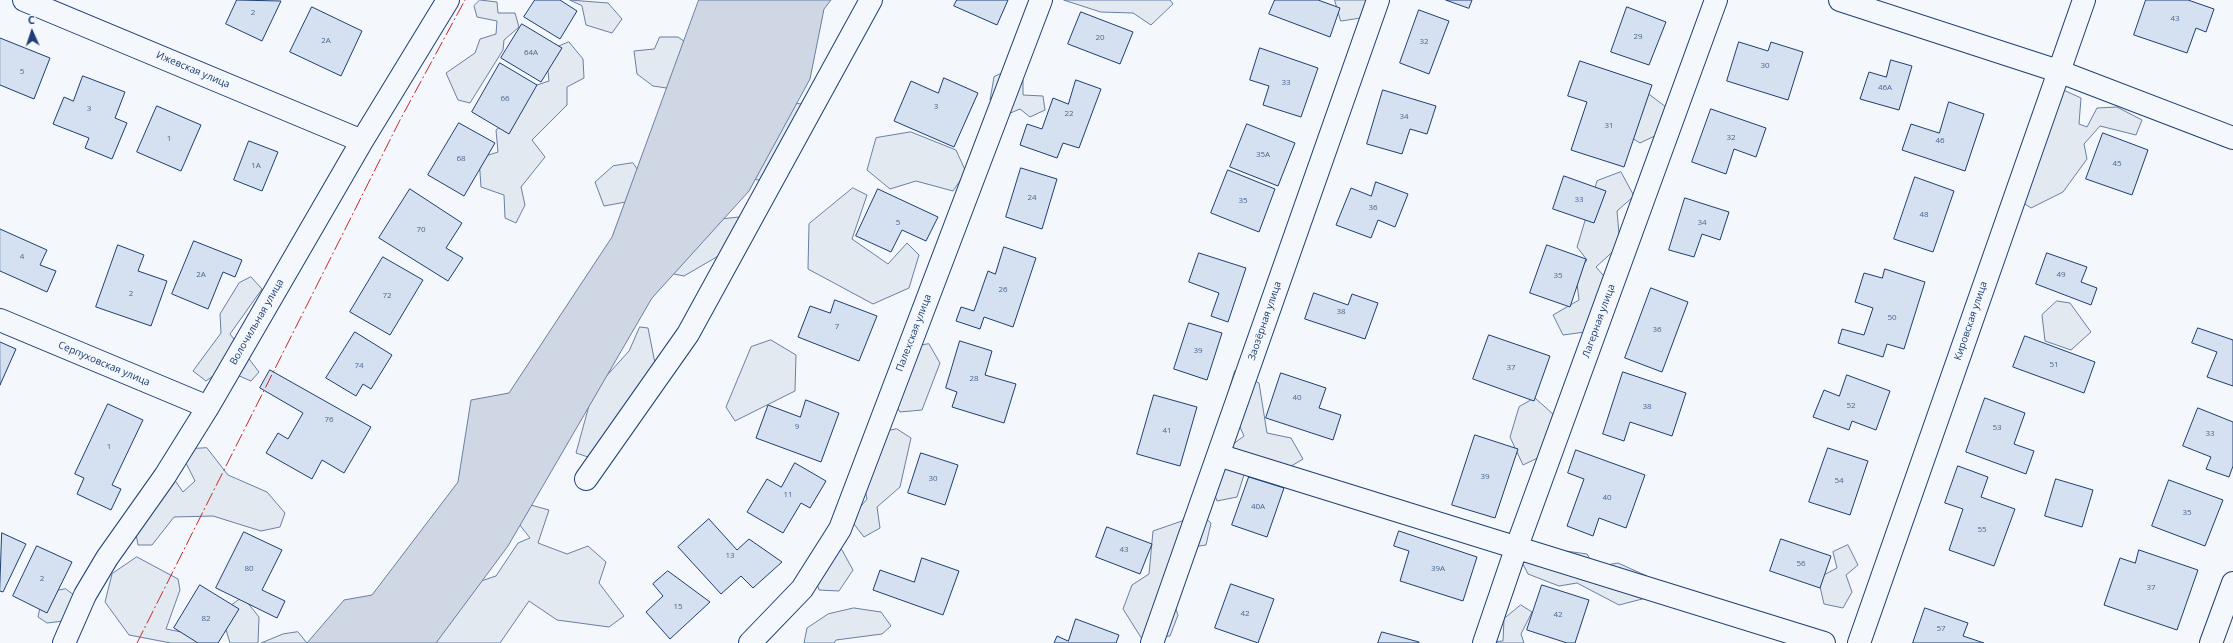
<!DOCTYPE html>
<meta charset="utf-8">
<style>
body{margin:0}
#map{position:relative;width:2233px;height:643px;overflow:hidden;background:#f4f7fb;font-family:"Open Sans",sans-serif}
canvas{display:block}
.north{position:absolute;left:12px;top:12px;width:40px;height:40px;-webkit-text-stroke:3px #f4f7fb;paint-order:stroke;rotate:357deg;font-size:11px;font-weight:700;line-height:16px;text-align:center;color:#1d3f73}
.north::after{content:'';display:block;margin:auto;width:14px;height:18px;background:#1d3f73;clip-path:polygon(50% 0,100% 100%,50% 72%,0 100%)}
</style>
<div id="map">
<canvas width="2233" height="643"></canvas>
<div class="north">С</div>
</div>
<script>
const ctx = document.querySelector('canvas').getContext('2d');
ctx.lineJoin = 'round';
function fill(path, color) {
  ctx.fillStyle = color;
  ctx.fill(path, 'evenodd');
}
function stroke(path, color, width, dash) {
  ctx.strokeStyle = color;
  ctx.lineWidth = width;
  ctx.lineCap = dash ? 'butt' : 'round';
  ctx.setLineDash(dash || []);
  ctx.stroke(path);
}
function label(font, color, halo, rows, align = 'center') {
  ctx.font = font + ' "Open Sans",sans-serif';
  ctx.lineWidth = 3;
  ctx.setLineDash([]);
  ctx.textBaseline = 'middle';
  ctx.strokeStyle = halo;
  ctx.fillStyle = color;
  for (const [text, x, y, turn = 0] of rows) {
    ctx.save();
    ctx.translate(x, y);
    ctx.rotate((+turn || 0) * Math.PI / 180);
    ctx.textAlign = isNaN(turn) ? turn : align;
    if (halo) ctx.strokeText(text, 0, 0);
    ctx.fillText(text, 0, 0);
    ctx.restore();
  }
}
const green = new Path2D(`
 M480 0 497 2 498 13H515L519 27 504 40 503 50 470 103 458 100 446 73 475 53 480 39 496 34 497 21 477 17 474 6Z
 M570 0 608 3 622 19 612 33 586 25 582 6Z
 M1064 0H1170L1173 4 1151 25 1133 13 1101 12Z
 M1335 0H1367L1361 18 1341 21Z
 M660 37H678L697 50 680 90 653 86 637 74 634 51 654 49Z
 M569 42 583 59 584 78 567 87V105L532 140 545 157 521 187 525 205 516 223 505 218 504 195 481 187 479 158 498 152 496 130 512 117 525 89 549 81 546 52Z
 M1009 70 1023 80V95L1043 96 1045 110 1030 117 1020 109 1008 114 990 100 994 77Z
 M2059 88 2081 98 2079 124 2087 127 2097 108 2117 107 2142 120 2136 135 2100 126 2084 144 2087 159 2063 192 2031 208 2019 200Z
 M1650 95 1670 110 1661 133 1640 143 1619 130 1623 103Z
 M788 103 804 104 766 181 752 179Z
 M911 132 956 150 966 172 953 191 916 181 890 189 867 170 876 138Z
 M633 163 642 176 631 201 604 206 595 182 613 166Z
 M1621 172 1634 196 1617 211 1620 245 1596 267 1617 291 1585 332 1563 335 1553 315 1579 300 1576 275 1587 260 1577 247 1597 181Z
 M853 188 867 195 852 239 888 264 907 243 919 255 909 288 873 304 808 269 809 224Z
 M742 217 727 251 684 276 669 273 714 220Z
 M251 277 262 289 230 334 259 372 251 381 223 369 206 381 193 371 221 333 220 314 239 283Z
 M2057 301 2070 303 2091 332 2071 350 2045 341 2042 315Z
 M640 327 648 328 655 363 588 457 576 453 593 391 629 351Z
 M771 340 796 355 795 391 735 421 726 407 751 347Z
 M929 344 940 363 922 410 900 412 892 400 912 347Z
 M1235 371 1259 383 1267 433 1291 438 1303 459 1283 471 1248 462 1237 497 1217 501 1210 482 1228 448 1244 436 1227 398Z
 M1535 398 1554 415 1550 452 1523 465 1510 437 1519 407Z
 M897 429 911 438 900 487 877 507 880 528 864 537 850 519 867 499 863 480 882 432Z
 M207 448 228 475 267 492 285 513 280 527 261 531 213 516 174 517 152 545H138L133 517 174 479 183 492 195 481 186 463 191 449Z
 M527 504 549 510 538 543 567 554 588 546 606 562 599 583 624 616 609 627 557 620 529 601 500 643H425L469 585 496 576 518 543 530 538 516 520Z
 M1191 506 1211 523 1206 545 1179 549 1164 577 1178 615 1170 636 1142 639 1123 609 1132 585 1149 574 1153 531 1182 521Z
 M1848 545 1858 565 1846 575 1852 592 1843 608 1824 604 1818 578 1837 568 1833 552Z
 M1544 548 1587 554 1595 567 1618 563 1647 576 1650 597 1619 605 1577 583 1559 586 1528 574 1521 560Z
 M842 550 853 570 839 591 819 590 815 577 829 553Z
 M137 557 178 579 180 590 166 629 202 636 212 643H171L129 635 105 602 112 574Z
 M66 589 75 596 72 620 47 623 38 617 43 593Z
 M243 597 259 617 258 643H230L221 613Z
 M1521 605 1532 612 1521 634 1524 643H1478L1503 641 1504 619Z
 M854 608 881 612 891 626 882 634 836 640 834 643H804L807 628 828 614Z
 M298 632 307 643H261L283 634Z`);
const water = new Path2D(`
 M699 0H831L824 9 810 79 749 191 652 298 508 546 436 643H307L344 600 372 595 458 482 471 400 509 393 612 237Z`);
const building = new Path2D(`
 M237 0 281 1 262 41 226 24Z
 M535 0H560L577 11 560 39 524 17Z
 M957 0H1008L997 25 954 6Z
 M1275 0H1318L1340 8 1330 37 1269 14Z
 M1446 0H1472L1469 8Z
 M2146 0H2188L2214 9 2206 32 2196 28 2187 53 2134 35Z
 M312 7 362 31 341 76 290 52Z
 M1627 7 1666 22 1649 65 1611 52Z
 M1419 10 1449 21 1429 74 1400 63Z
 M1081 12 1133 32 1120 64 1068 44Z
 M522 24 562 48 541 82 501 58Z
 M0 38 50 58 34 99 0 85Z
 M1739 42 1768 51 1771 42 1803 52 1788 100 1727 81Z
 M1260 48 1318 68 1301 117 1263 105 1269 86 1250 80Z
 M1891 60 1912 66 1899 110 1860 99 1869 72 1886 77Z
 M1580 61 1652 85 1624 167 1571 150 1587 102 1568 96Z
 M500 63 537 85 509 134 472 112Z
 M83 76 125 92 115 118 127 123 112 159 85 148 89 138 53 124 64 97 73 101Z
 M944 78 978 93 954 147 894 121 911 81 938 93Z
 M1076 80 1101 89 1079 148 1063 143 1057 158 1020 145 1027 124 1042 129 1053 98 1068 104Z
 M1383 90 1436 106 1427 134 1410 129 1402 154 1367 144Z
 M1949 102 1984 114 1965 171 1902 150 1911 124 1939 133Z
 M157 106 201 125 181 171 137 152Z
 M1711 109 1766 128 1756 157 1734 149 1726 174 1692 162Z
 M459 123 495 143 464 196 428 175Z
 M1247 124 1295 143 1278 186 1230 167Z
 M2103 133 2148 150 2132 195 2086 179Z
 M249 141 278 152 262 191 234 180Z
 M1021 168 1057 179 1042 229 1006 217Z
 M1228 170 1275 189 1259 232 1211 213Z
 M1564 176 1606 191 1594 223 1553 209Z
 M1915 177 1954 191 1933 252 1894 239Z
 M1376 182 1408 194 1395 227 1378 220 1371 238 1336 225 1351 188 1371 196Z
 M410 189 462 223 446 248 463 258 448 281 379 238Z
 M878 189 938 217 926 241 902 230 891 252 856 236Z
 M1685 198 1729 212 1720 240 1702 234 1694 257 1669 250Z
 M0 229 47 250 40 265 56 271 47 292 0 271Z
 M194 241 242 260 235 277 223 272 208 309 172 294Z
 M118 245 144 255 138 271 167 281 151 326 96 307Z
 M1547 245 1586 259 1570 307 1530 293Z
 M1004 247 1036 258 1013 327 984 317 980 329 956 321 961 307 974 311 988 271 995 274Z
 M1199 253 1246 268 1228 322 1211 316 1219 293 1189 282Z
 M2047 253 2087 267 2081 282 2097 288 2091 305 2036 284Z
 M383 257 423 280 390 335 350 312Z
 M1885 269 1925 282 1904 349 1887 344 1883 357 1838 343 1842 329 1864 335 1873 308 1855 302 1864 273 1882 278Z
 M1651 288 1688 302 1662 372 1625 358Z
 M1314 293 1348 305 1352 294 1378 303 1365 339 1305 319Z
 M835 300 877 316 859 361 798 337 810 306 830 313Z
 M1189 323 1222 333 1207 380 1174 369Z
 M2198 328 2233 340V386L2207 377 2217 352 2192 343Z
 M355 332 392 355 371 389 363 384 356 396 326 378Z
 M1489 335 1550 356 1534 401 1473 379Z
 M2025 336 2095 362 2084 393 2013 367Z
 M960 341 992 351 985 375 1016 384 1004 423 952 407 957 392 946 388Z
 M0 342 16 349 0 385Z
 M270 370 371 427 344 473 322 460 312 479 266 453 278 433 288 439 303 413 260 388Z
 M1623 372 1686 393 1672 436 1630 422 1624 441 1603 434Z
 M1281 373 1326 388 1319 408 1341 415 1333 440 1266 418Z
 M1847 375 1890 391 1876 430 1852 421 1849 430 1813 417 1824 390 1839 396Z
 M1154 395 1197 407 1180 466 1137 454Z
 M1985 398 2025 413 2014 444 2034 451 2026 474 1966 452Z
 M806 400 839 413 821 462 756 438 768 405 800 417Z
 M108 404 143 420 112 485 121 489 111 510 77 494 84 478 75 474Z
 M2198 408 2233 422V466L2229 477 2206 469 2211 457 2183 446Z
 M1475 435 1518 449 1495 518 1452 505Z
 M1828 448 1868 461 1850 515 1809 502Z
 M1576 450 1645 475 1626 528 1599 518 1593 536 1567 526 1584 479 1568 473Z
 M921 453 958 465 945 505 908 493Z
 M795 463 826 481 810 508 801 503 783 533 747 512 767 479 781 487Z
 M1958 466 1988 477 1981 497 2015 509 1994 566 1949 550 1963 509 1945 503Z
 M1249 477 1284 488 1267 537 1232 525Z
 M2056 479 2093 490 2082 527 2045 516Z
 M2169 480 2223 500 2205 546 2152 526Z
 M709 519 737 550 749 539 782 562 753 588 741 576 721 594 678 547Z
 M1107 527 1152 544 1140 574 1096 557Z
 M1399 531 1477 557 1463 601 1400 581 1409 551 1394 546Z
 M244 532 282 550 262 590 285 601 277 618 216 588Z
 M2 533 26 544 3 592 0 591Z
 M1781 539 1831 556 1820 588 1770 571Z
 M37 546 72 562 47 613 13 596Z
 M2139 550 2198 570 2177 630 2104 605 2120 558 2135 563Z
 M922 558 959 571 943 615 873 590 880 570 914 582Z
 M668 571 710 602 670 639 646 612 663 596 653 584Z
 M1231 584 1274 599 1258 643 1215 628Z
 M200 585 239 609 218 643H198L174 628Z
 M1542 585 1589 600 1575 643H1567L1527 630Z
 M1925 608 1968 623 1963 636 1984 643H1913Z
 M1076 619 1119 635 1116 643H1054L1057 636 1068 641Z
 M1382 632 1419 642V643H1378Z`);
const minor = new Path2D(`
 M24 0 362 141
 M1840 0 2058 71 2233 138
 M0 320 208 407
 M1218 455 1824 643
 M586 479 688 334 871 0
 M64 643 85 595 107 558 165 476 208 407 362 141 448 0
 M750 643 802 589 840 529 1041 0
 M1152 643 1378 0
 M1484 643 1516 549 1716 0
 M1859 643 2084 0
 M2211 643 2233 583`);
const power = new Path2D(`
 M137 643 400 120 465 0`);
const numberNames = [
 ["2",253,13],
 ["43",2175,19],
 ["29",1638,37],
 ["20",1100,38],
 ["2А",326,41],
 ["32",1424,42],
 ["64А",531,53],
 ["30",1765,66],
 ["5",22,72],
 ["33",1286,83],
 ["46А",1885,88],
 ["66",505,99],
 ["3",936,107],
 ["3",89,109],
 ["22",1069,114],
 ["34",1404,117],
 ["31",1609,126],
 ["32",1731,138],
 ["1",169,139],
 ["46",1940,141],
 ["35А",1263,155],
 ["68",461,159],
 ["45",2117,164],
 ["1А",256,166],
 ["24",1032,198],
 ["33",1579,200],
 ["35",1243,201],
 ["36",1373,208],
 ["48",1924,215],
 ["5",898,223],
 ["34",1702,223],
 ["70",421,230],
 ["4",22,257],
 ["2А",201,275],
 ["49",2061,275],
 ["35",1558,276],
 ["26",1003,290],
 ["2",131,294],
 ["72",387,296],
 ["38",1341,312],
 ["50",1892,318],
 ["7",837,327],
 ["36",1657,330],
 ["39",1198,351],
 ["51",2054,365],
 ["74",359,366],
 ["37",1511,368],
 ["28",974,379],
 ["40",1297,398],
 ["52",1851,406],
 ["38",1647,407],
 ["76",329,420],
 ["9",797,427],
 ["53",1997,428],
 ["41",1167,431],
 ["33",2210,434],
 ["1",109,447],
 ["39",1485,477],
 ["30",933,479],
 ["54",1839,481],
 ["11",788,495],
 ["40",1607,498],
 ["40А",1258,507],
 ["35",2187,513],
 ["55",1982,530],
 ["43",1124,550],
 ["13",730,556],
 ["56",1801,564],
 ["80",249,569],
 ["39А",1438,569],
 ["2",42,579],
 ["37",2151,588],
 ["15",678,607],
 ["42",1245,614],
 ["42",1558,615],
 ["82",206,619],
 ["57",1941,629]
];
const streetNames = [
 ["Ижевская улица",193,70,23],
 ["Заозёрная улица",1265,321,-71],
 ["Лагерная улица",1599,321,-70],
 ["Кировская улица",1971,321,-71],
 ["Волочильная улица",257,322,-60],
 ["Палехская улица",914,333,-69],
 ["Серпуховская улица",104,364,23]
];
fill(green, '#e3e9f0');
stroke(green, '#687fa3', 1);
fill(water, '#cfd7e4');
stroke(water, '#687fa3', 1);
fill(building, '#d5e0f0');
stroke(building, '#1d3f73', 1);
stroke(minor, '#1d3f73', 24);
stroke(minor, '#f4f7fb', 22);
stroke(power, '#c62828', 1, [14, 3, 2, 3]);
label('8px', '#4b6792', null, numberNames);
label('10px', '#1d3f73', '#f4f7fb', streetNames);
</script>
